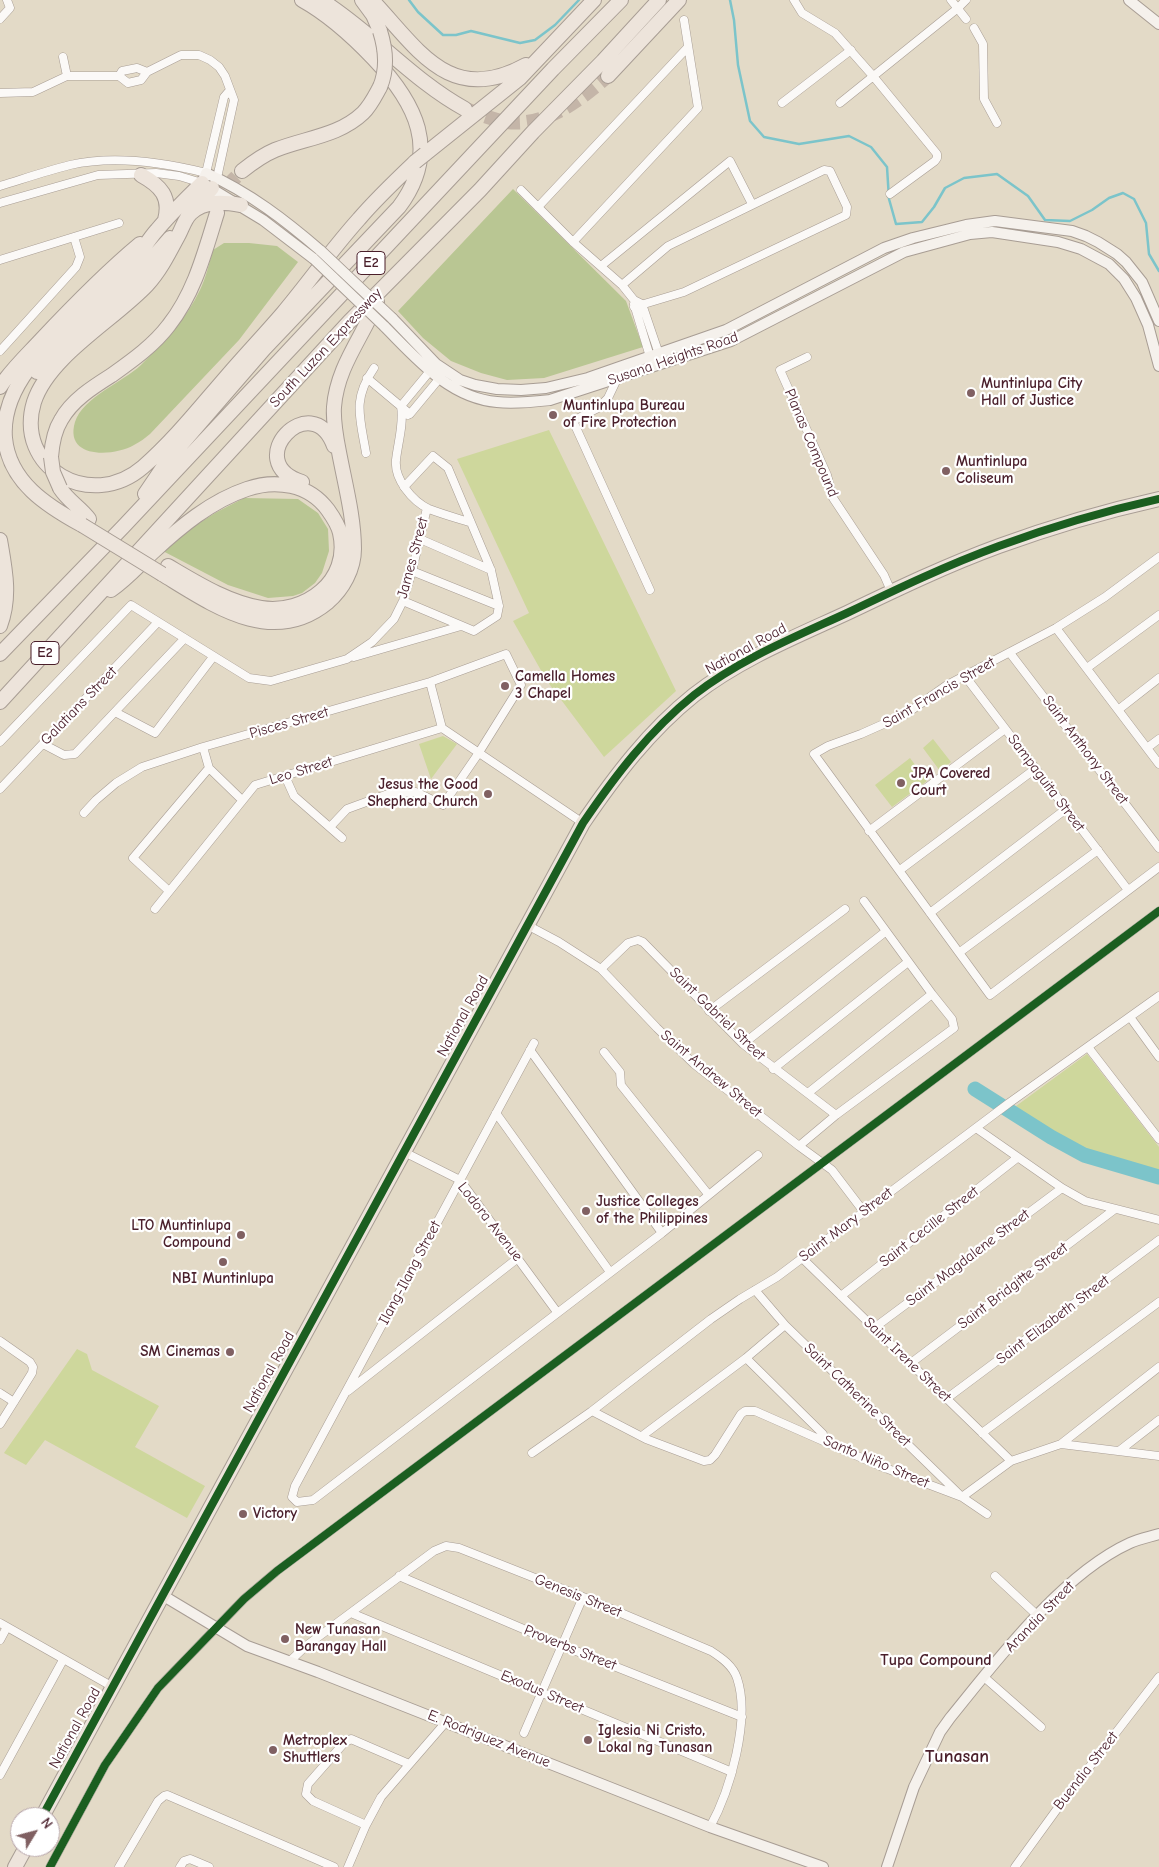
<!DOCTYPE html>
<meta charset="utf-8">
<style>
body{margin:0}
#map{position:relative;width:1159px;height:1867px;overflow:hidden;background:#e3dac7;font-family:"Comic Neue",sans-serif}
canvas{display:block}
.north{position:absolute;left:10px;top:1807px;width:50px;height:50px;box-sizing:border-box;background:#fff;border:1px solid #b7a5aa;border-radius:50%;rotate:53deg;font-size:14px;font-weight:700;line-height:20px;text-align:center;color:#4a1f2b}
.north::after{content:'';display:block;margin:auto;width:18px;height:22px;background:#806062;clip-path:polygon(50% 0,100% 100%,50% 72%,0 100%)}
</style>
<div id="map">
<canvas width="1159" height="1867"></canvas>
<div class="north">N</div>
</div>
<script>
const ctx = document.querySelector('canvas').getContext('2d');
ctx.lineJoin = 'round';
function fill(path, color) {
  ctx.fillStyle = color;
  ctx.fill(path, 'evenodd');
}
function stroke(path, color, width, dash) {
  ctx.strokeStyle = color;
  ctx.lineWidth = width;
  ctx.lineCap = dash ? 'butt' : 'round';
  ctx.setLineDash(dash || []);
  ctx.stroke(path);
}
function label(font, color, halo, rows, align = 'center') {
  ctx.font = font + ' "Comic Neue",sans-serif';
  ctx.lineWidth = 4.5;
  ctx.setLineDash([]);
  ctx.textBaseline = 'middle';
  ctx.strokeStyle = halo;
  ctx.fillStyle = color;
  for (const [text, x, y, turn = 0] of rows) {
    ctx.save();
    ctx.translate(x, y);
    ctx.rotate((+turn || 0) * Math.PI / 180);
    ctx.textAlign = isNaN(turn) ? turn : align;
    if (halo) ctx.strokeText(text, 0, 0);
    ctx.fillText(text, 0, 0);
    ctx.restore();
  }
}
const green = new Path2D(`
 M549 430 676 691 604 757 547 681 513 621 529 613 457 459Z
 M443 736 457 744 431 779 419 744Z
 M933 739 951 762 940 771 923 748Z
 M910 758 927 781 892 807 875 785Z
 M1087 1054 1159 1147V1173L1087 1152 1012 1109Z
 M77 1349 87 1354 92 1370 159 1406 135 1447 205 1486 187 1518 45 1440 26 1465 4 1453Z`);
const forest = new Path2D(`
 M513 189 626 301 643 347 544 378 507 380 481 373 451 361 423 338 398 311Z
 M224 243H249L277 246 298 262 239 340 150 434C145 438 140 442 134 445 113 457 64 459 75 422 83 397 123 382 141 365 163 343 187 318 200 290 206 278 209 263 213 250Z
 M244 498 298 499 318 513 328 529 329 551 322 573 315 583 302 593 293 596 268 598 228 585 159 549 215 513Z`);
const stream = new Path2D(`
 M409 0 418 12 443 35H456L471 31 520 43 535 40 555 25 579 0
 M730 0 734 20 738 65 750 121 764 137 799 144 849 136 871 147 887 167 889 199 896 224 922 222 934 207 945 188 964 178 997 174 1028 196 1045 220 1070 221 1092 210 1109 198 1123 193 1134 199 1146 223 1149 254 1159 271`);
const river = new Path2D(`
 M975 1089 1051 1137 1084 1155 1159 1177`);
const highwayTunnel = new Path2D(`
 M466 109C479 114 493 120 507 122 546 127 580 100 608 76
 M219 207 233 180 242 171`);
const street = new Path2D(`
 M794 0 802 13 835 33 873 76 937 154V158L935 161 890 194
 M951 0 966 19
 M0 19 10 8 7 0
 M974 28 983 44 984 99 997 123
 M63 57 67 76
 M119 76 122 71 137 68 147 72
 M0 93 33 92 67 76H119L128 83 141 80 147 72 181 55H199L210 60 219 67 225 76 234 100 217 178
 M782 103 851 50
 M840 103 958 8 966 0
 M0 186C23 179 46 171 70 165 114 155 162 162 206 173L224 97 230 90
 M521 190 573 242 622 285 634 300 642 304 660 357
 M0 203 98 175 156 173 179 176 202 183
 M538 207 688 47
 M573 242 698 108 684 20
 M0 260 119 223
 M601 266 730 161 752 204
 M622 285 668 246 824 170 830 171 847 207 846 215 684 292 634 307
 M634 304 651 360
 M0 351 76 267 80 257 74 237
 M807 357 780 370 827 475 833 498 884 575 891 591
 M430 371 401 406C404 424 398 442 396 460 394 479 412 501 429 509 442 514 456 518 469 522
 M367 378 410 414
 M617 379 608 398 598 408 573 421 650 590
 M408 415 410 414 439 379
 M366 453C360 417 352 400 374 368
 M420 539 491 570
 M1159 557 1105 597 1056 628 947 685 906 714 861 734 828 746 814 754 990 995 1159 867
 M412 571 499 606
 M403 601 474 631 497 616 499 606 491 570 448 468 433 456 404 487
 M1056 628 1159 764
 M1010 653 1159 848
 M354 657 461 626
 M1087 668 1159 615
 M965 676 1128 890
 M430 682 442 728 583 823
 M1118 710 1159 678
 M115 712 155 733 213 657
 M0 742 131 605 249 678 271 681 347 659 372 642 394 619 403 601 412 571 427 508
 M43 744 64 755 75 754 184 639
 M203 747 209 768 242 800
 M1147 748 1159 739
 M285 776 294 796 342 838
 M0 789 158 622
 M84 813 96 800 116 783 142 767 203 747 430 682 506 654 521 685 478 754 443 805 416 792 388 794 347 809 331 826
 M869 831 1005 729
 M900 870 1035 769
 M169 891 133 858 209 768
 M155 909 255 785 442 728
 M930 913 1066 809
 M527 925 559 942 601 969 657 1028 694 1064 799 1146 832 1170 864 1212
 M960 952 1098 850
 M601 969 628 943 638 940 643 942 743 1044 836 1115
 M709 1011 845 909
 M1130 1017 1159 1057
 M534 1043 295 1486 292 1497 297 1502 313 1500 662 1233 758 1155
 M743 1044 885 932
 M1088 1047 1159 1139
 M530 1050 662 1233
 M604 1052 620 1072 621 1085 708 1194
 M773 1069 908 962
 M808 1093 932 994
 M496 1113 610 1272
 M976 1128 1062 1188 1085 1201 1159 1220
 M799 1146 836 1115 954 1028 952 1019 932 994 864 901
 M404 1152 460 1180 557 1312
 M802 1258 1011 1461
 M755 1290 785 1325 962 1497 987 1514
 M841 1296 1017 1158
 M874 1328 1062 1188
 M0 1341 30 1362 33 1367 32 1373 0 1424
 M746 1358 820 1431 823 1434V1440
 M911 1363 1115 1209
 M348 1391 518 1258
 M0 1393 14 1402
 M946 1399 1159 1240
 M592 1411 646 1439 704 1461 710 1460 715 1455 741 1414 745 1411H755L880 1466 962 1497
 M982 1433 1159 1302
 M642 1436 746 1358 785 1325
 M1061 1444 1159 1456
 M1119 1451 1159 1420
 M532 1453 592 1411 711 1319 740 1299 777 1277 1009 1103 1159 996
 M962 1497 1011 1461 1061 1444 1159 1367
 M399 1576 561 1645 742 1717
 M995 1576 1038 1616
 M351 1613 732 1772
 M0 1623 113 1687
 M0 1640 7 1627
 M290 1661 306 1646 434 1551 446 1546 459 1548 583 1597 711 1651C722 1658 733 1666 737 1678 751 1719 730 1791 710 1827
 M984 1677 1041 1727
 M524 1733 583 1597
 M0 1775 63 1660
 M366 1825 313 1801 306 1794 308 1784 344 1743 351 1739 409 1764
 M50 1867 105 1765 158 1688 244 1599 277 1571 1159 911
 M119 1867 158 1801 164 1796 167 1795 334 1867
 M180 1867 184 1861 190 1859 209 1867
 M348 1867 366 1825 381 1797 446 1722
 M1015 1867 1060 1805 1159 1677`);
const secondary = new Path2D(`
 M1129 0 1159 24
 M314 259 263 220 202 183 206 173C250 193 285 220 321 251
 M392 318 436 364 460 380 475 385 497 389 521 390 546 388 588 378 726 330 884 248 913 238 966 225 995 221 1072 231 1086 236 1098 242 1117 254 1126 262 1142 282 1159 321
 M384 326C416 358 449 398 497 402 515 404 532 402 550 400L731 341 904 252 970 234 992 232 1058 242 1081 249 1109 264 1124 279 1136 298 1148 325 1159 366
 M162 1595 247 1646 318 1672 710 1827 823 1867
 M887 1867 914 1787 940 1732 950 1718C997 1660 1062 1574 1130 1543 1139 1539 1149 1537 1159 1534`);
const highway = new Path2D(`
 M321 0C372 32 412 80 465 109
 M362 0 373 15 380 31
 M372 0C418 49 450 107 526 65
 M608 76 679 0
 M425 154 520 78 594 0
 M242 171C252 163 263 155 275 150 305 138 339 136 363 113 371 105 375 96 380 87
 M141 175C161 186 171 197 165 220
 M241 205C224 202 205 200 191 213 185 218 182 229 178 236 169 253 160 271 147 285 114 320 49 356 34 402 14 468 91 512 143 467 174 440 200 407 227 376 246 354 265 334 283 313 309 282 332 249 359 219 376 199 395 181 415 162
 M195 208 212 188
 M37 372 59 350 120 295 170 238
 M0 387C11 370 27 355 40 341 72 307 105 273 140 244
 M51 457C52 444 54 431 61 420 72 400 93 387 112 375 133 360 154 345 169 325 195 292 205 251 217 213
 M302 482C239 462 312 386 334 446
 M60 488C68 501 80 507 89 519
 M145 494 168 460 264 349 399 207C441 151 416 103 373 58 352 36 329 15 302 0
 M82 525C47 506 9 482 5 438 0 375 69 328 109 288 116 281 123 274 130 266 140 255 147 241 157 230 171 213 187 198 202 183
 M0 540C5 569 11 597 0 626
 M162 574C213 605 272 648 328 602 343 589 354 569 354 549 354 517 345 484 339 452 336 437 333 422 334 407 337 367 362 338 377 302
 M111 590C127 579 139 565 153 552 180 527 211 501 247 489 276 479 309 484 328 510 333 517 338 524 340 533 351 581 305 615 261 608 227 602 197 583 168 566
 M0 654 123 527 553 69 621 0
 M0 702 349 322 480 190 533 132 603 61 659 0
 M42 1817 583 823C615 776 649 731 694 695 740 659 795 637 847 613 897 589 947 565 999 546 1051 527 1105 511 1159 499
 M15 1867 26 1847`);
const secondaryBridge = new Path2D(`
 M321 251 392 318
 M314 259 384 326`);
const highwayBridge = new Path2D(`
 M380 87C388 68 386 50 380 31
 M415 162 425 154
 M51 457 53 472 60 488
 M82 525 162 574`);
const cycleway = new Path2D(`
 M42 1817 583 823C615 776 649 731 694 695 740 659 795 637 847 613 897 589 947 565 999 546 1051 527 1105 511 1159 499
 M50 1867 105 1765 158 1688 244 1599 277 1571 1159 911`);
const markers = [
 [971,393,5,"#806062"],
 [553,415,5,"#806062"],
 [946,471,5,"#806062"],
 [505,686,5,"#806062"],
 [901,783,5,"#806062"],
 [488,794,5,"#806062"],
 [586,1211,5,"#806062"],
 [241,1235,5,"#806062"],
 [223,1262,5,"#806062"],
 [230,1352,5,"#806062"],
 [243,1514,5,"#806062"],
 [285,1639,5,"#806062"],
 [588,1740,5,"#806062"],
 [273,1750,5,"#806062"]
];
const shields = [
 [371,263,28],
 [45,653,28]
];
const shieldNames = [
 ["E2",371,263],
 ["E2",45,653]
];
const streetNames = [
 ["South Luzon Expressway",326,348,-47],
 ["Susana Heights Road",673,359,-19],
 ["Planas Compound",811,443,67],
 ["James Street",413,558,-75],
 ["National Road",746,649,-29],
 ["Saint Francis Street",939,693,-30],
 ["Galatians Street",79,706,-46],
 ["Pisces Street",289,723,-16],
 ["Saint Anthony Street",1085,750,53],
 ["Leo Street",301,771,-17],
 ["Sampaguita Street",1046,783,53],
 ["Saint Gabriel Street",717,1014,44],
 ["National Road",463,1016,-61],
 ["Saint Andrew Street",711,1074,40],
 ["Lodora Avenue",490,1222,52],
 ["Saint Mary Street",846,1225,-37],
 ["Saint Cecille Street",929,1227,-38],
 ["Saint Magdalene Street",968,1258,-37],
 ["Ilang-Ilang Street",410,1273,-62],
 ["Saint Bridgitte Street",1013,1286,-37],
 ["Saint Elizabeth Street",1053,1320,-37],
 ["Saint Irene Street",907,1360,44],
 ["National Road",269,1372,-61],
 ["Saint Catherine Street",857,1395,44],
 ["Santo Niño Street",876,1462,23],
 ["Genesis Street",578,1596,22],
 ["Arandia Street",1040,1617,-46],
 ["Proverbs Street",570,1648,22],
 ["Exodus Street",542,1692,23],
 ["National Road",75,1728,-61],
 ["E. Rodriguez Avenue",489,1739,22],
 ["Buendia Street",1086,1771,-52]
];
const poiNames = [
 ["Muntinlupa City",981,384],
 ["Hall of Justice",981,401],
 ["Muntinlupa Bureau",563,406],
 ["of Fire Protection",563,423],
 ["Muntinlupa",956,462],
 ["Coliseum",956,479],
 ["Camella Homes",515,677],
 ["3 Chapel",515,694],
 ["JPA Covered",911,774],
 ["Court",911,791],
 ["Jesus the Good",478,785,"right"],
 ["Shepherd Church",478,802,"right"],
 ["Justice Colleges",596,1202],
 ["of the Philippines",596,1219],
 ["LTO Muntinlupa",231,1226,"right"],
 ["Compound",231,1243,"right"],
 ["NBI Muntinlupa",223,1279,"center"],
 ["SM Cinemas",220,1352,"right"],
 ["Victory",253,1514],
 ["New Tunasan",295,1630],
 ["Barangay Hall",295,1647],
 ["Iglesia Ni Cristo,",598,1731],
 ["Lokal ng Tunasan",598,1748],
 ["Metroplex",283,1741],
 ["Shuttlers",283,1758]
];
const neighbourhoodNames = [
 ["Tupa Compound",936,1660]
];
const quarterNames = [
 ["Tunasan",957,1757]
];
fill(green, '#ced79c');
fill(forest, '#b9c693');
stroke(stream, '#7cc4ca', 2.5);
stroke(river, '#7cc4ca', 15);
stroke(highwayTunnel, '#c4b5a8', 14, [14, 7]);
stroke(street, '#a89d94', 9);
stroke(secondary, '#a89d94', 12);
stroke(highway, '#a89d94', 16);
stroke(street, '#fbf9f7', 8);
stroke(secondary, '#f5f1ec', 10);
stroke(highway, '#ede4db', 14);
stroke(secondaryBridge, '#a89d94', 12, []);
stroke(highwayBridge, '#a89d94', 16, []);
stroke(secondaryBridge, '#f5f1ec', 10);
stroke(highwayBridge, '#ede4db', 14);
stroke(cycleway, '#1b5e20', 8);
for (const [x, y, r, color] of markers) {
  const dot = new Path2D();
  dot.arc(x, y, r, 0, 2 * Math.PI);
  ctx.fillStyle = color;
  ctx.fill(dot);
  stroke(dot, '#fff', 2);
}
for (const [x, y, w] of shields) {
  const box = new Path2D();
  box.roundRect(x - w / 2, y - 11.5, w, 23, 4);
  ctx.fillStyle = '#fff';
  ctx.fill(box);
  stroke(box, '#4a1f2b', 1);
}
label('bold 14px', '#4a1f2b', null, shieldNames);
label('15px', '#4a1f2b', '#fff', streetNames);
label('bold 15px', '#4a1f2b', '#fff', poiNames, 'left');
label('bold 16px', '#4a1f2b', '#fff', neighbourhoodNames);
label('bold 18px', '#4a1f2b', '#fff', quarterNames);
</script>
